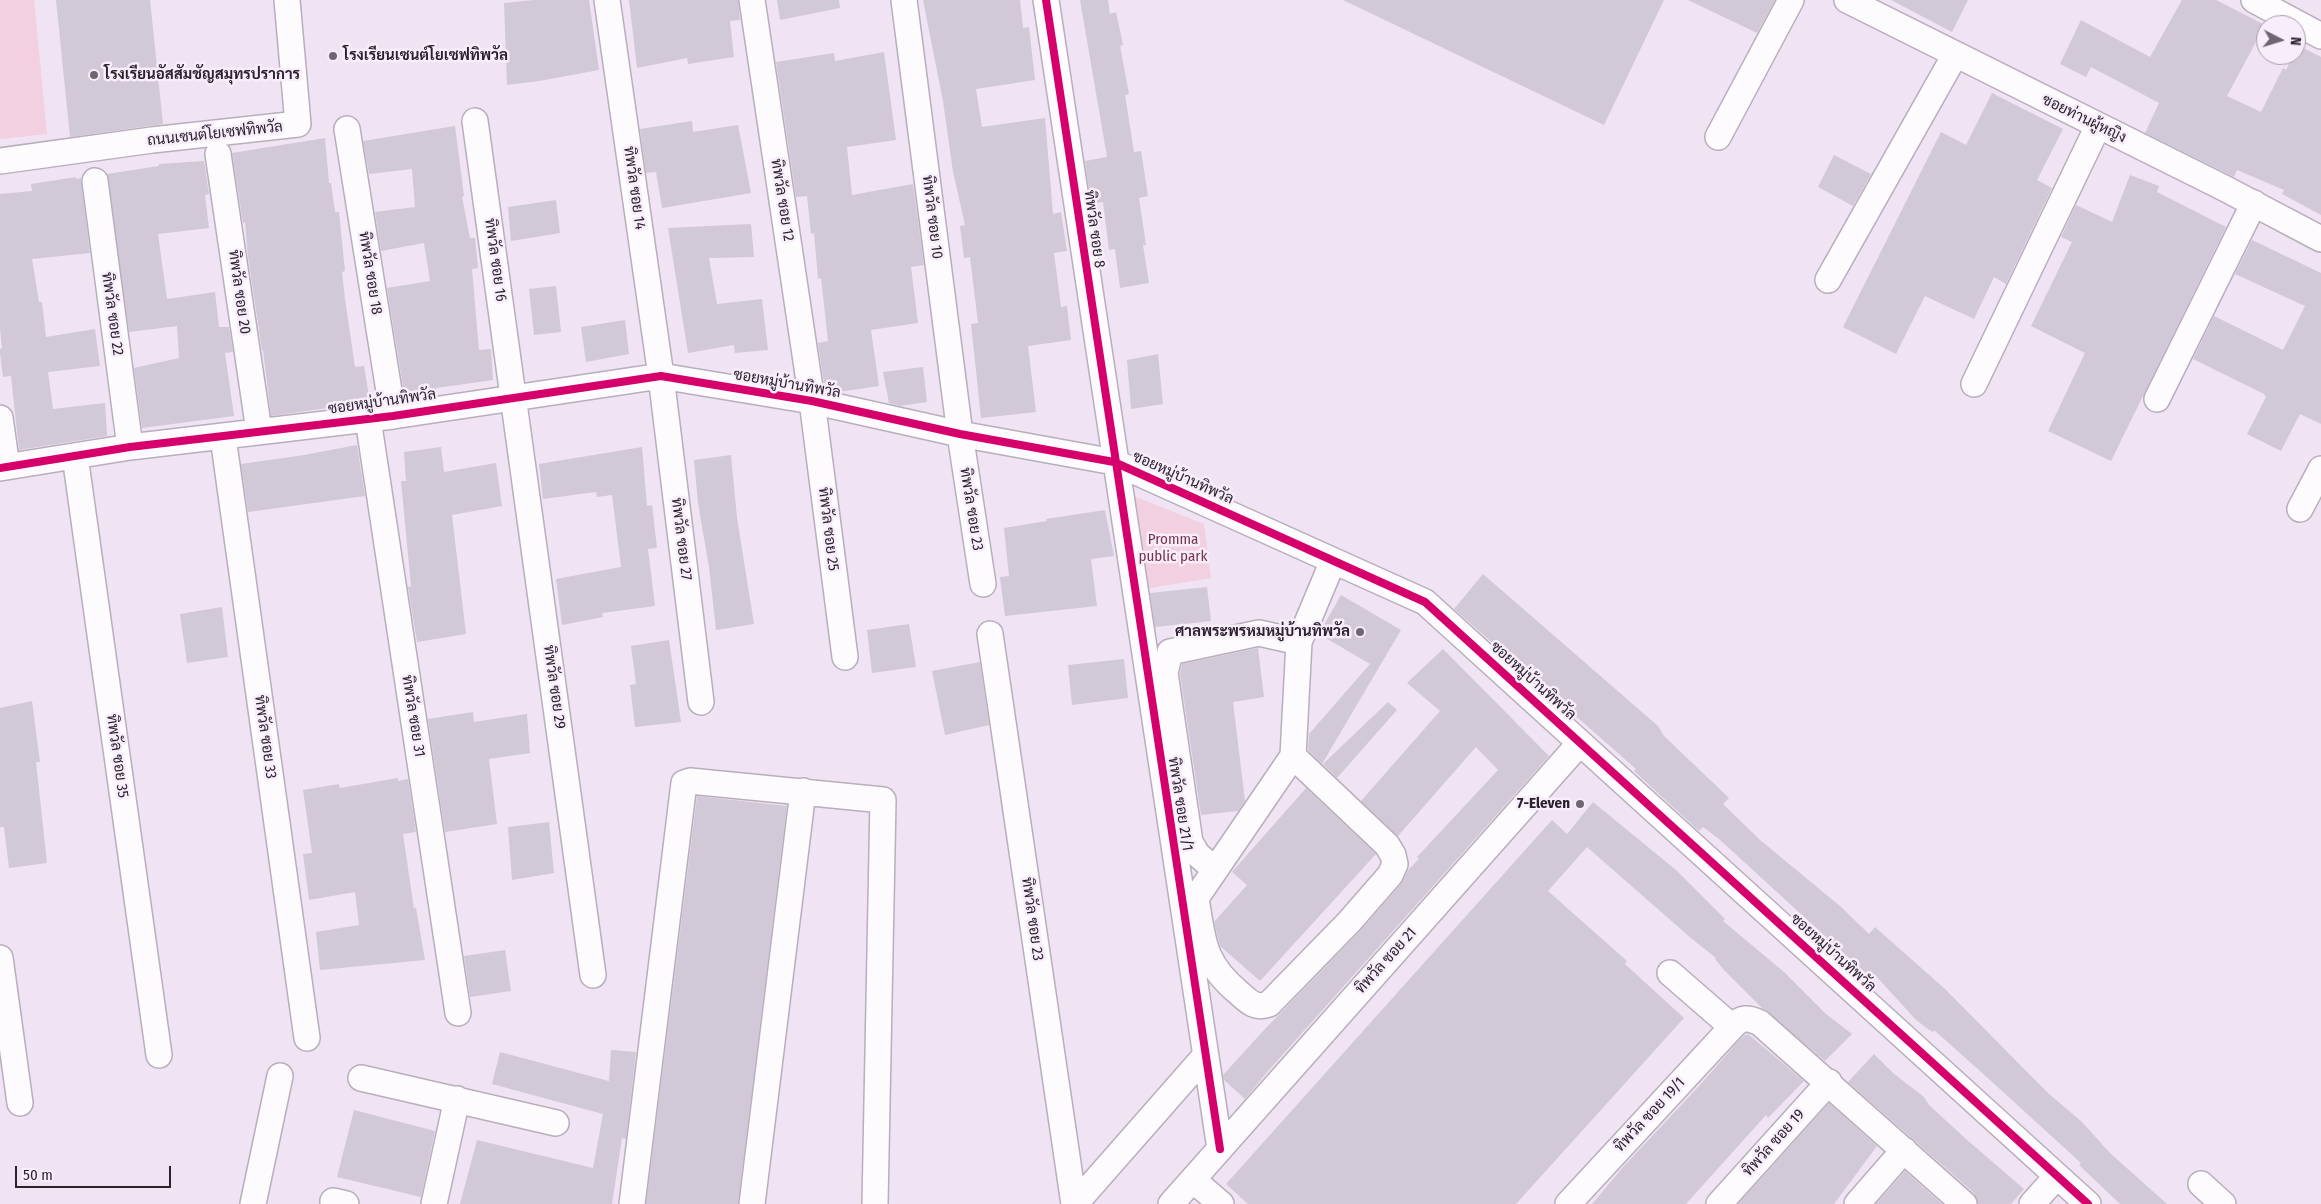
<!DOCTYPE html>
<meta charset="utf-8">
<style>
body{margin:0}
#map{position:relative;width:2321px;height:1204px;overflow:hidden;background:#f0e3f4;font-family:"Fira Sans Condensed",sans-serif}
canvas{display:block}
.north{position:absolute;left:2256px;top:15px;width:50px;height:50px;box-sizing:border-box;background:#f8eefb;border:1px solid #a69ca9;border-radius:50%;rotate:95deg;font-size:14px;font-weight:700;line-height:20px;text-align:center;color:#2a222d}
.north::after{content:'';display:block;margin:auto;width:18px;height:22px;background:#6f6673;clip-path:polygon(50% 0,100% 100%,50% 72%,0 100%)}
.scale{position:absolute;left:15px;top:1166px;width:156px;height:22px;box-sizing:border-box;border:2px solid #2a222d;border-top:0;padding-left:6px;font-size:15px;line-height:18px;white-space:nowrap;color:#2a222d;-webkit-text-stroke:4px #f8eefb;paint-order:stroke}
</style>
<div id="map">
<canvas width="2321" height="1204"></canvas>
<div class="north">N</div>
<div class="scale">50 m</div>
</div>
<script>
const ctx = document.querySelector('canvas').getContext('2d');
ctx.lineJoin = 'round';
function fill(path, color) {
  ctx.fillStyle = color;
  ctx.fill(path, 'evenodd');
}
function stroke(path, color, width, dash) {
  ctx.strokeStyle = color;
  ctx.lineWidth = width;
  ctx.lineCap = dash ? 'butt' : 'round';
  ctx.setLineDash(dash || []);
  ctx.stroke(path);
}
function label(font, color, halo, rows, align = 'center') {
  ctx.font = font + ' "Fira Sans Condensed",Sarabun,sans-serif';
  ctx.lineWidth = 5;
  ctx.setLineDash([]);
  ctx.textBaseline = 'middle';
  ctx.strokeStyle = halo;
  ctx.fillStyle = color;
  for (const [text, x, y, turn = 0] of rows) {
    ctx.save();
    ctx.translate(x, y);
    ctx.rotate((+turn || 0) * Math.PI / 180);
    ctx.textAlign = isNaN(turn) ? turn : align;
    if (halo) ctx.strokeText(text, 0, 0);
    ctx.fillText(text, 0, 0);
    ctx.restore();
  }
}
const green = new Path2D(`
 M0 0H34L47 134 0 139Z
 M1131 495 1204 524 1211 578 1144 589Z`);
const building = new Path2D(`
 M56 0H150L163 124 70 137Z
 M534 0H589L599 70 539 81 507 85 504 3Z
 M629 0H738L740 20 730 21 734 57 688 64 687 58 637 68Z
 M777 0H839L840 8 780 20Z
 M923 0H1020L1023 28 1029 27 1035 80 976 89 982 127 1045 118 1053 214 1061 212 1067 251 1054 253 1061 307 1067 306 1071 340 1028 346 1036 412 981 418 971 324 978 323 970 257 964 258 960 226 965 225 953 172 943 101Z
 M1080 0H1108L1110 14 1116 12 1123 45 1120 46 1129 94 1125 95 1134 152 1141 151 1148 196 1139 198 1146 245H1143L1149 283 1120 288 1115 249 1109 250 1103 202 1091 204 1085 161 1107 157Z
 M1343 0H1664L1604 125Z
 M1688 0H1775L1757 33Z
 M1891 0H1968L1952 32Z
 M2182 0H2216L2265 25 2227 96 2261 112 2283 68 2286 70 2293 55H2296L2297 48H2303L2321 57V215L2282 194 2284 190 2237 170 2234 177 2145 133 2159 103 2091 67 2086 77 2060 64 2081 20 2150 57Z
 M884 52 896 140 847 147 852 195 913 184 924 265 911 267 918 323 871 330 879 386 839 392 825 389 818 343 828 341 821 278 818 279 814 233 811 234 807 196 796 197 776 62 834 53 835 61Z
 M1992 93 2063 129 2037 180 2052 188 2006 284 1994 277 1974 319 1925 296 1896 354 1843 327 1941 132 1966 145Z
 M692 121 693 132 738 125 751 193 662 208 656 172 646 173 640 129Z
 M455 126 464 196 462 197 470 238H475L478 268 472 269 479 350 491 349 493 380 436 388V393L405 399 387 288 430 281 424 243 381 251 375 212 415 207 412 169 369 174 363 141Z
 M325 138 329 183H331L335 212H339L345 271 342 272 345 299 355 367 364 366 370 402 271 416 263 350H262L248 257 245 222 243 223 232 153Z
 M1834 155 1871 174 1853 206 1818 187Z
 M204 161 209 194 205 195 209 228 158 234 162 263 167 299 215 292 219 327H229L233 352 225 353 234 416 142 428 134 368 179 358 177 326 129 332 107 174 159 166V164Z
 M2130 175 2159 186 2157 192 2226 227 2111 461 2048 431 2085 353 2031 326 2072 242 2061 237 2076 205 2112 222Z
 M76 177V179L81 178 90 253 32 259 39 302H42L46 337 95 329 100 366 48 372 53 409 105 403 107 436 19 450 11 376 3 377 0 353V349L2 348 0 328V194L32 191 31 184Z
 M556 200 560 233 511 241 508 207Z
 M751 224 754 257 709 258 717 304 762 299 768 350 735 353 734 345 688 353 668 228Z
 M2252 240 2321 273V424L2300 414 2281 451 2247 434 2266 397 2264 394 2193 359 2214 316 2283 350 2305 306 2235 274Z
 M556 286 561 332 534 335 529 289Z
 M625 320 629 354 586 362 581 327Z
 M1158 354 1163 404 1131 409 1127 360Z
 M923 367 927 402 900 406 889 403 883 372Z
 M357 445 365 496 248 512 241 464 304 455Z
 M441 447 444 472 496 463 502 506 452 515 466 634 417 642 408 587 411 586 401 481H406L404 452Z
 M642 447 647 506 652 505 657 548 648 549 655 606 602 613 603 617 562 625 556 579 621 567 612 495 597 497 596 492 543 499 539 464Z
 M731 455 737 518 754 624 716 630 709 567 698 503 694 460Z
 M1105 510 1114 556 1091 559 1097 606 1005 616 1000 577 1009 576 1004 528 1047 521 1046 519Z
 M1483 574 1658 726 1664 736 1729 798 1723 804 1760 840 1840 906 1869 934 1875 927 1945 989 2048 1093 2082 1122 2110 1153 2167 1204H2120L2079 1165 2081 1163 1990 1080 1934 1030 1933 1032 1928 1029 1916 1020 1876 976 1873 980 1719 839 1703 827 1699 831 1634 771 1636 769 1454 609Z
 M1207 587 1211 621 1155 627 1150 593Z
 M1341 595 1401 630 1322 764 1308 750 1309 734 1370 664 1319 634Z
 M222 607 228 657 187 663 180 614Z
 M909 624 916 667 872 673 867 630Z
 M669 640 681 722 635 727 630 685 636 684 631 646Z
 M1258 648 1264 697 1233 702 1245 801 1238 811 1201 815 1180 674 1182 664Z
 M1443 649 1549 756 1269 1070 1245 1099 1224 1080 1223 1075 1265 1029 1360 931 1401 884 1408 870 1419 859 1417 857 1498 770 1476 747 1398 836 1361 801 1440 711 1407 683Z
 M1124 659 1128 698 1072 705 1068 665Z
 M980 662 989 725 945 735 932 671Z
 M32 701 40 762H36L47 863 9 868 4 827H0V708Z
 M1388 702 1397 710 1337 778 1323 764Z
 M473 712 474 722 527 714 530 753 489 759 497 824 445 832 428 719Z
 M398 778V781L408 779 416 832 403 834 414 909 416 908 425 960 320 970 316 932 359 925 355 892 309 900 303 854 312 853 303 790 339 784 340 788Z
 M1306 788 1376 854 1260 981 1220 946 1214 922 1247 885 1232 872Z
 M697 796 787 806 738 1204H646Z
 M1593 802 1676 870 1725 919 1723 921 1784 972 1826 1014 1852 1034 1825 1061 1762 1008 1724 970 1715 959 1716 958 1692 939 1587 847 1548 891 1627 961 1625 964 1684 1018 1516 1204H1248L1226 1184 1552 820 1567 834Z
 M549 822 554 873 512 880 508 827Z
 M505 950 511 991 470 997 464 956Z
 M1748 1034 1804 1081 1768 1118 1766 1115 1686 1204H1592L1624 1166 1699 1086 1742 1037Z
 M611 1050 636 1052 626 1139 622 1138 612 1204H460L477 1140 593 1168 603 1114 492 1084 500 1052 609 1081Z
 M1874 1054 1893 1073 1924 1097 1929 1105 1966 1139 2024 1189 2011 1204H1978L1974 1193 1848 1082Z
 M1829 1103 1877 1146 1834 1204H1738Z
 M354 1110 435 1131 421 1197 337 1177Z
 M1905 1171 1942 1204H1876Z`);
const minor = new Path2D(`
 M607 0 661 376 701 702
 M752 0 812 401 845 657
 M904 0 960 434 983 584
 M1046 0 1220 1149
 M1847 0 2224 188 2321 239
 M2254 0 2321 36
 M475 121 593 975
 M347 129 393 416
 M1718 137 1791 0
 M218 154 259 431
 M0 161 152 140 298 124 287 0
 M95 181 130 447
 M1828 280 1955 55
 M1974 384 2098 126
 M2157 399 2254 203
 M0 418 7 467
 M368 419 458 1013
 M223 437 307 1038
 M75 456 159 1055
 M0 468 130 447 393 416 661 376 812 401 960 434 1114 462 1425 602 2088 1204
 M2300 509 2321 469
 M990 634 1074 1204
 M1293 756 1387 845 1393 855 1395 864 1390 875 1349 922 1269 1004C1255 1009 1249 1002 1239 993 1203 963 1203 942 1196 898L1293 756 1299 642 1333 561
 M1214 869 1197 854 1190 842 1165 673 1170 652 1259 633 1299 642
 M0 958 20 1103
 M1670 973 1732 1027
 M361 1078 556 1123
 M1193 1180 1221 1204
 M2201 1184 2223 1204
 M333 1201 346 1204
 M253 1204 280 1076
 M434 1204 457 1099
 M632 1204 684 783 690 781 883 800 875 1204
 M752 1204 803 791
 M1075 1204 1205 1056
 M1171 1204 1580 743
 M1568 1204 1732 1027C1741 1017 1748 1017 1760 1023L1964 1204
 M1719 1204 1829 1082
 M1857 1204 1904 1150
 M2032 1204 2057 1176`);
const cycleway = new Path2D(`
 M1046 0 1220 1149
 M0 468 130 447 393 416 661 376 812 401 960 434 1114 462 1425 602 2088 1204`);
const markers = [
 [333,56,5,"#6f6673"],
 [94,75,5,"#6f6673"],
 [1360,632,5,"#6f6673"],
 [1580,804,5,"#6f6673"]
];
const poiNames = [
 ["โรงเรียนเซนต์โยเซฟทิพวัล",343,56],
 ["โรงเรียนอัสสัมชัญสมุทรปราการ",104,75],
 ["ศาลพระพรหมหมู่บ้านทิพวัล",1350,632,"right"],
 ["7-Eleven",1570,804,"right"]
];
const streetNames = [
 ["ซอยท่านผู้หญิง",2084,119,26],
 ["ถนนเซนต์โยเซฟทิพวัล",215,134,-6],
 ["ทิพวัล ซอย 14",634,188,82],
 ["ทิพวัล ซอย 12",782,200,81],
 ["ทิพวัล ซอย 10",932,217,83],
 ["ทิพวัล ซอย 8",1094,229,82],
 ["ทิพวัล ซอย 16",495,260,82],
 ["ทิพวัล ซอย 18",370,273,81],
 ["ทิพวัล ซอย 20",239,292,82],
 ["ทิพวัล ซอย 22",112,314,82],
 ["ซอยหมู่บ้านทิพวัล",787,384,10],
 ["ซอยหมู่บ้านทิพวัล",382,402,-8],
 ["ซอยหมู่บ้านทิพวัล",1183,478,24],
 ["ทิพวัล ซอย 23",971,509,81],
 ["ทิพวัล ซอย 25",828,529,83],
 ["ทิพวัล ซอย 27",681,539,83],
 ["ซอยหมู่บ้านทิพวัล",1533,681,42],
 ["ทิพวัล ซอย 29",554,687,82],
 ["ทิพวัล ซอย 31",413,716,81],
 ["ทิพวัล ซอย 33",265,737,82],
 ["ทิพวัล ซอย 35",117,756,82],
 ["ทิพวัล ซอย 21/1",1180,804,81],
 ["ทิพวัล ซอย 23",1032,919,82],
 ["ซอยหมู่บ้านทิพวัล",1833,953,42],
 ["ทิพวัล ซอย 21",1386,961,-48],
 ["ทิพวัล ซอย 19/1",1650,1115,-47],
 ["ทิพวัล ซอย 19",1774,1143,-48]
];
const parkNames = [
 ["Promma",1173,540],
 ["public park",1173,557]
];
fill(green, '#f2d0df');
fill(building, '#d1c9d7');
stroke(minor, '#b8aebc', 28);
stroke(minor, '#fdfbfd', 25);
stroke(cycleway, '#d6006c', 8);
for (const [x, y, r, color] of markers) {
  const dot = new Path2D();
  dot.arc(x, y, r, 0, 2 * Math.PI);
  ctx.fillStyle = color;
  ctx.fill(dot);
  stroke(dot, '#f8eefb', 2);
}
label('bold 15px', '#2a222d', '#f8eefb', poiNames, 'left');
label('15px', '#2a222d', '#f8eefb', streetNames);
label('15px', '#76344b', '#f8eefb', parkNames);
</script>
